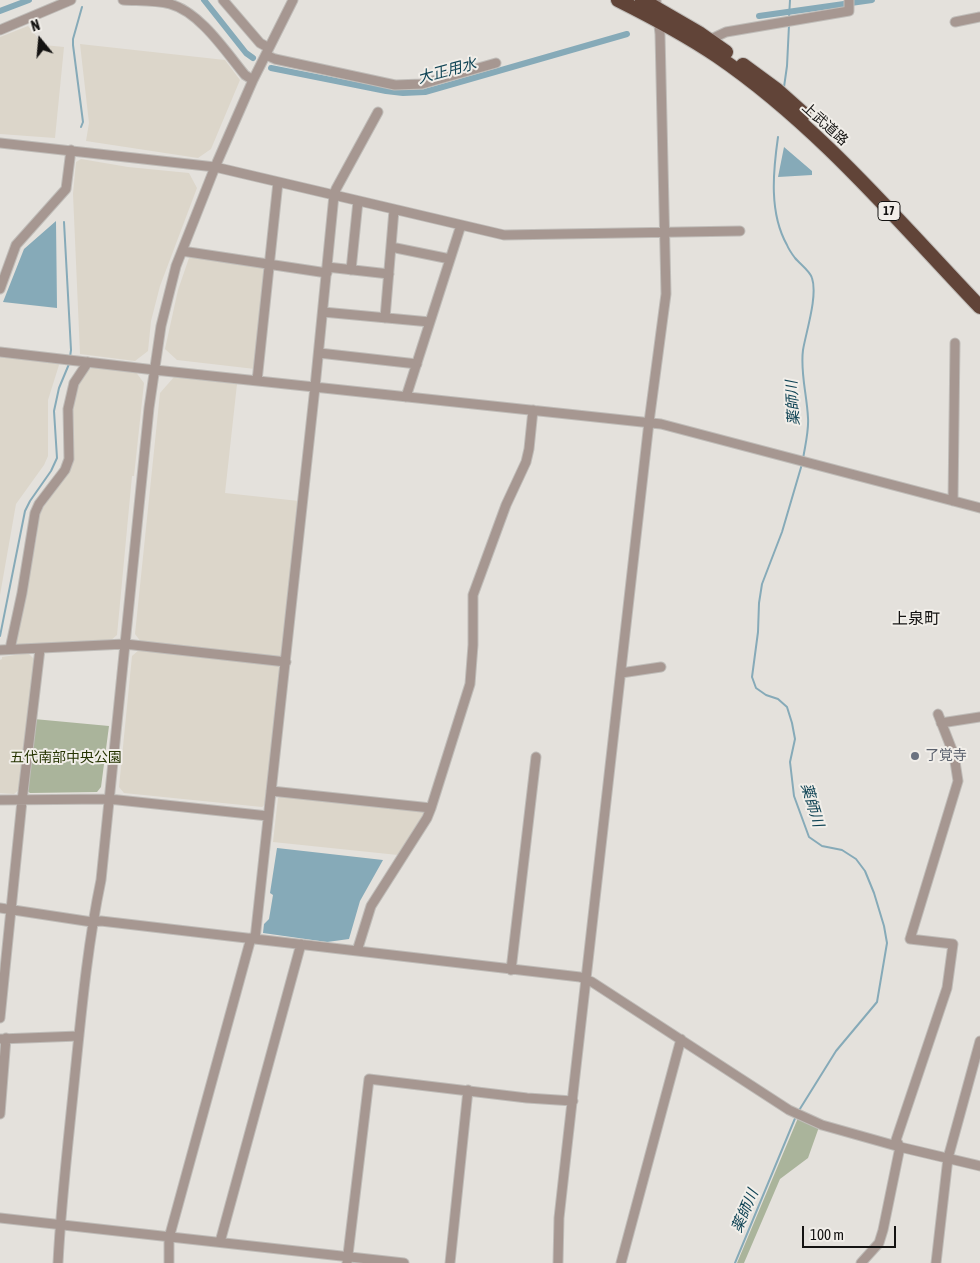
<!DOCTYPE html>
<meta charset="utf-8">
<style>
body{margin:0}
#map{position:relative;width:980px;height:1263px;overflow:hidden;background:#e4e1dc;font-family:"Asap Condensed",sans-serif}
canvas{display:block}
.north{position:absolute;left:15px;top:15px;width:50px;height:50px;-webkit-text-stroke:4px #f1eee9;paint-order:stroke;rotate:343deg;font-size:14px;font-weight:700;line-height:20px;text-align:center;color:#141312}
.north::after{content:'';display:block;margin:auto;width:18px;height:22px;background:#141312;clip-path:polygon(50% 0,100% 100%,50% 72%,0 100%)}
.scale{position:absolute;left:802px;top:1226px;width:94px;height:22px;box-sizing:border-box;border:2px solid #141312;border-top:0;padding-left:6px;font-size:15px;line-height:18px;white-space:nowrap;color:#141312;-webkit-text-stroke:4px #f1eee9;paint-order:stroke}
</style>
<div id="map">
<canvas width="980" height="1263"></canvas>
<div class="north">N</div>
<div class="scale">100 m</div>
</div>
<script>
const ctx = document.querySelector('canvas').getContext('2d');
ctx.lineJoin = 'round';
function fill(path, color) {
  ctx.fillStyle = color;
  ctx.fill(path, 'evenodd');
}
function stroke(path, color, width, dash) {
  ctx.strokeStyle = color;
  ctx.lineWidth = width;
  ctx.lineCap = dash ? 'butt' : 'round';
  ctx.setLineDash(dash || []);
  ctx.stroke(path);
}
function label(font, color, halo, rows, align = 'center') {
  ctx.font = font + ' "Asap Condensed","Noto Sans JP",sans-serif';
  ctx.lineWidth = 4;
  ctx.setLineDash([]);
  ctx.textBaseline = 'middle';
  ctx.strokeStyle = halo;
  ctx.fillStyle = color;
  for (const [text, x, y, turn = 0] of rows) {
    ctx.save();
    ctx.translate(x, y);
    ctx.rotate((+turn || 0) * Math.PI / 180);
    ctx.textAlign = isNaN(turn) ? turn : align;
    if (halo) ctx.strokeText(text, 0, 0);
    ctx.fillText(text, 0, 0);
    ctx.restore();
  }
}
const built = new Path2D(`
 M28 26 44 45 64 47 55 138 0 134V37Z
 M80 44 225 60 240 80 211 149 198 158 86 141 89 123Z
 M81 159 128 167 189 173 197 188 160 286 151 321 148 351 135 361 80 354 73 194 76 162Z
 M192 257 262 267 265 271 255 369 177 360 165 349 178 290 189 258Z
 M0 357 58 363 59 365 48 400V456L44 465 16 504 0 595Z
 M94 367 135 371 144 383 134 476H132L117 635 110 641 18 646 15 643 37 536 38 518 44 506 72 465 74 455 72 413 78 384 88 370Z
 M174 377 237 384 225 493 299 501 283 654 279 657 141 642 135 634 160 393Z
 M140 649 278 665 281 669 266 804 262 807 124 793 119 787 132 656Z
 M28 653 35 660 21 788 14 794 0 793V660L2 659V657Z
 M282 796 422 810 425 814 398 855 273 842 278 798Z`);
const green = new Path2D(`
 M34 719 109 726 101 787 97 792 30 793 26 790Z
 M798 1118 819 1127 808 1158 780 1179 744 1263H737Z`);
const water = new Path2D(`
 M784 147 812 171V175L778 177Z
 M56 221 57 308 3 302 24 249Z
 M277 848 383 860 360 901 349 939 327 942 263 933 264 924 269 919 273 895 270 893Z`);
const stream = new Path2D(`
 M789 18 790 0
 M784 87 787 66 789 25
 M81 127 83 122 73 45V39L82 7
 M778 137C773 172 769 213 787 245 789 250 792 254 795 258 800 264 810 271 812 278 818 296 806 332 803 350 800 372 807 395 808 418 809 431 805 446 803 459
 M64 222 71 350 70 357
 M0 636 25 511 30 501 51 471 57 458 54 411 59 388 69 364
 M798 1112 836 1051 877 1002 887 943 884 926 874 893 865 871 856 859 842 850 822 846 809 837 794 796 790 762 795 739 792 723 787 707 778 699 766 695 756 688 752 677 758 632 759 603 762 584 782 532 802 464
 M735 1263 796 1116`);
const canal = new Path2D(`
 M204 0 246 53 253 58
 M0 11 29 0
 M759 16 872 0
 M271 68 386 91 403 93 425 92 627 34`);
const minor = new Path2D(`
 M123 0C138 1 155 0 170 4 200 12 226 52 245 75L253 80
 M223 0 260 43 269 48
 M955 22 980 17
 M0 30 71 0
 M709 40 726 32 849 11V0
 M266 55 275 59 395 85 422 84 496 63
 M0 143 215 167 504 235 740 231
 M391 247 450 259
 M182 251 327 273
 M327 267 389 274
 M351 270 358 201
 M0 289 16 245 66 189 71 150
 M323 312 430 322
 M385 318 394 210
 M0 352 155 370 661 424 980 508
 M319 353 417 364
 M257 381 278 182
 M406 397 461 225
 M953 501 955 343
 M10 649 22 593 35 513 39 504 65 470 69 459 68 409 74 383 88 362
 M0 650 125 644 286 662
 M621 673 661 667
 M941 723 980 717
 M271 791 431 808
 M0 800 109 799 268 816
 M0 908 92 922 101 921 580 977 592 982 789 1110 822 1125 900 1147 980 1166
 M255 939 315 387 334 195 336 189 378 112
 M357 951 371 906 427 818 431 808 470 684 473 645V595L506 505 526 462 529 449 533 410
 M511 970 536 757
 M0 1018 22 801 40 649
 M0 1039 79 1036
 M0 1114 6 1038
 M0 1218 404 1263
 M220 1242 301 944
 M58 1263C61 1203 68 1144 74 1084 81 1016 87 947 101 880L149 408 161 326 176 266 215 167 253 80 293 0
 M169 1263V1238L251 938
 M347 1263 369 1079 527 1098 573 1101
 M450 1263 468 1090
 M558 1263 559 1218 564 1173 649 422 666 294 660 34 656 0
 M621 1263 681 1039
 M861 1263 879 1243 883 1230 900 1147 896 1140 947 988 953 944 910 939 958 781 954 755 938 714
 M936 1263 948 1158 980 1041`);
const highway = new Path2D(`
 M618 0C652 17 686 35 717 56 818 125 897 220 980 307
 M642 0 699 33 726 52
 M743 65 777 90 804 114`);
const markers = [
 [915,756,5,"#6b7280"]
];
const shields = [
 [889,211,22]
];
const shieldNames = [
 ["17",889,211]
];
const streetNames = [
 ["上武道路",825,124,42]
];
const worshipNames = [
 ["了覚寺",925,756]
];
const parkNames = [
 ["五代南部中央公園",66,758]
];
const waterNames = [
 ["大正用水",447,71,-15],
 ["薬師川",793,403,-93],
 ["薬師川",812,805,73],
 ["薬師川",745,1211,-67]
];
const quarterNames = [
 ["上泉町",916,619]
];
fill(built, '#dcd6ca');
fill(green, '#aab49b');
fill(water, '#86aab8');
stroke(stream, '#86aab8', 2);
stroke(canal, '#86aab8', 6);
stroke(minor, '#bfbcb8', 11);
stroke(highway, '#bfbcb8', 16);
stroke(minor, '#a69791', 9);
stroke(highway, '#614438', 14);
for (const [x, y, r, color] of markers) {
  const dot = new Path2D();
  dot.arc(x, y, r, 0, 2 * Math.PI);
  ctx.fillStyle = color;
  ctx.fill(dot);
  stroke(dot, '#f1eee9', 2);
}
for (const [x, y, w] of shields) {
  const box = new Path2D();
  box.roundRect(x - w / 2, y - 9.5, w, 19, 4);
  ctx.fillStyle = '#f1eee9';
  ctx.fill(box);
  stroke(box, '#141312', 1);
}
label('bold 12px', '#141312', null, shieldNames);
label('14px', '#141312', '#f1eee9', streetNames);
label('14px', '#5b616d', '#f1eee9', worshipNames, 'left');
label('14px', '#253300', '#f1eee9', parkNames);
label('italic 15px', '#104455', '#f1eee9', waterNames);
label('16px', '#141312', '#f1eee9', quarterNames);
</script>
